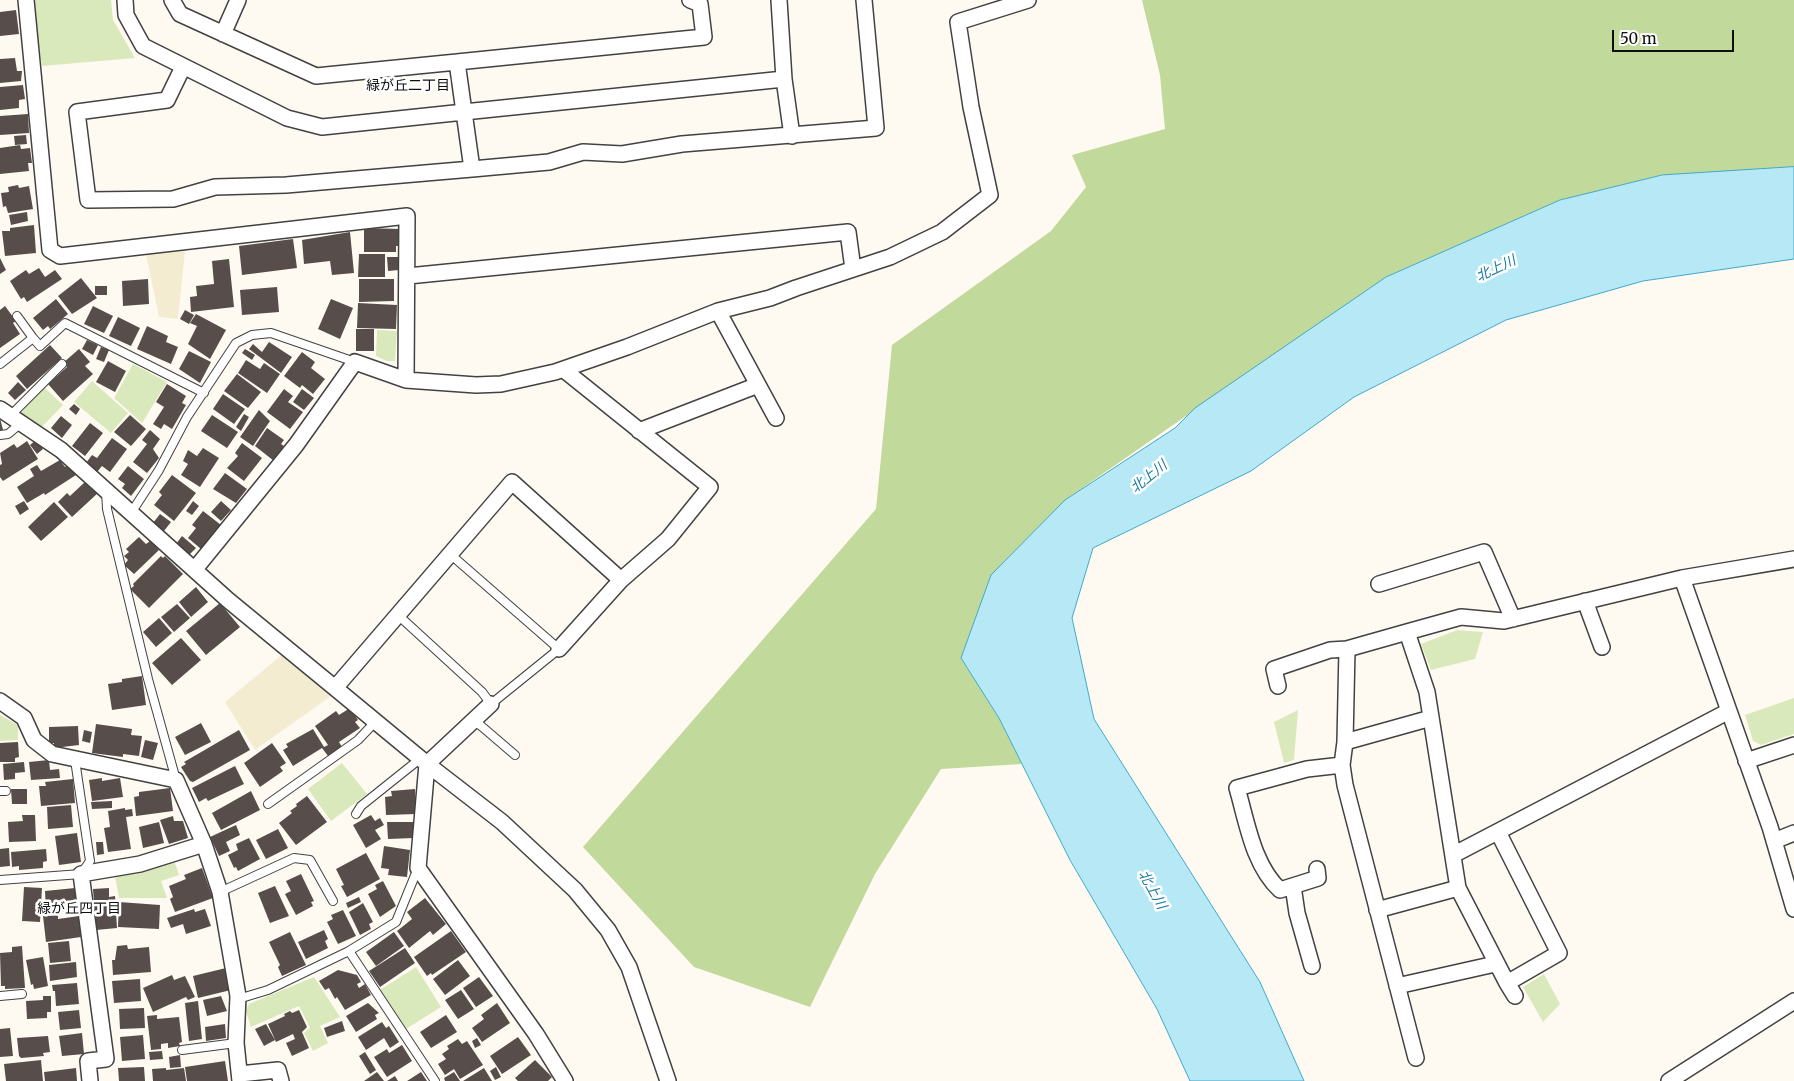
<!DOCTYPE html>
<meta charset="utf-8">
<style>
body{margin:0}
#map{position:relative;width:1794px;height:1081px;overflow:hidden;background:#fffaf1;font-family:Merriweather,serif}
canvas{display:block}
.scale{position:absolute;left:1612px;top:30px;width:122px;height:22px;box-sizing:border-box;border:2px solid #0f0f0f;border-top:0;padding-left:6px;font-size:15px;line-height:18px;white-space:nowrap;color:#0f0f0f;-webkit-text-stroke:4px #fff;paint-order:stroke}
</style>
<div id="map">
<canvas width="1794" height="1081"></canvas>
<div class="scale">50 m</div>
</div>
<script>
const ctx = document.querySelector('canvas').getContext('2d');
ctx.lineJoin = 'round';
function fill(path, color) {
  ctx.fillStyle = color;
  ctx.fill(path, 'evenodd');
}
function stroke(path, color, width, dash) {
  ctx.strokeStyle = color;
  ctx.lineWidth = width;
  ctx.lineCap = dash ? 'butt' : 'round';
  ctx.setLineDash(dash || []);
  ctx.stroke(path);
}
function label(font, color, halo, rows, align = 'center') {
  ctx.font = font + ' Merriweather,"Noto Sans JP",serif';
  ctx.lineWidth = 5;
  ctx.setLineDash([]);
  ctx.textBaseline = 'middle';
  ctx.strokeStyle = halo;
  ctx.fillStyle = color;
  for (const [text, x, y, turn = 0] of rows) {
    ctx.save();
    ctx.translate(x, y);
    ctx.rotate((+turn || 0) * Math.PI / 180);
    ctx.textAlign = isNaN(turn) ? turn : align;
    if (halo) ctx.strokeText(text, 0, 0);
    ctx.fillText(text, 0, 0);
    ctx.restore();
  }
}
const farmland = new Path2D(`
 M185 251 178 319 159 317 146 254Z
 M284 653 334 694 255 750 225 702Z`);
const green = new Path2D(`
 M33 0H111L113 20 135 58 42 66Z
 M377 330 397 331 395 361H387L376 356Z
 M133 364 167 382 142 423 114 398Z
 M92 381 128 413 111 433 74 402Z
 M44 387 63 405 38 431 20 414Z
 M1457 630 1483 632 1475 659 1431 670 1421 644Z
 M1794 698V734L1761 745 1753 741 1745 715Z
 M1298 710 1294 760 1284 763 1274 722Z
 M0 715 18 725V740L0 741Z
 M342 763 367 794 331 821 308 789Z
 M175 863 179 875 161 881 167 898H119L115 876Z
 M416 967 441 1007 406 1029 380 990Z
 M1544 974 1560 1004 1543 1022 1523 987Z
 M314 977 340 1017 320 1026 328 1043 313 1051 304 1033 310 1028 299 1006 251 1027 246 1011 249 1004Z`);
const forest = new Path2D(`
 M1142 0H1794V167L1662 175 1560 200 1386 277 1065 500 991 575 961 658 999 718 1022 764 941 769 875 874 810 1007 694 967 583 847 876 509 892 345 1051 231 1086 187 1072 155 1165 129 1160 75Z`);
const water = new Path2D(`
 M1794 167V259L1643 281 1506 320 1354 397 1251 471 1093 548 1072 618 1094 719 1260 982 1304 1081H1190L1157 1009 1070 860 999 718 961 658 991 575 1065 500 1175 428 1195 408 1386 277 1560 200 1662 175Z`);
const building = new Path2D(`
 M16 10 19 34 0 36V12Z
 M15 58 17 71H22L21 81 0 83V59Z
 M23 85 25 99 19 100V108L0 110V87Z
 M28 114 29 133 0 135V116Z
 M26 135 27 144 15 145 14 136Z
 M20 145 21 149 30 148 32 163H28L29 171 0 174V148Z
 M18 185 19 188 29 186 33 209 8 213 6 206 3 207 1 193 9 192 8 187Z
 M27 212 28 221 11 225 9 215Z
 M34 225 36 253 5 256 2 231H10V228Z
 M364 228 401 229V246H396V252H364Z
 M350 232 354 273 332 275 330 261 304 264 302 240Z
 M293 239 297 268 242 275 239 246Z
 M359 254H385V277H358Z
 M387 257H399V270L388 271Z
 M0 258 6 270 0 274Z
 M229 259 234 307 191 312 190 297 197 296 196 286 214 284 212 261Z
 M39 268 45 277 55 270 62 279 27 302 24 297 21 299 10 281 26 270 29 274Z
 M81 278 97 298 72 314 58 296Z
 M148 279 149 304 123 306 122 281Z
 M359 279H394V301L359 302Z
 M95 286H107V295H95Z
 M277 287 279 312 242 315 240 290Z
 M56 299 68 314 50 329 48 326 43 330 33 318Z
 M331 299 353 308 340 339 318 329Z
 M358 303 397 305 396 329 357 328Z
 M5 306 16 321 13 323 20 334 0 348V310Z
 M93 306 113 316 104 333 84 324Z
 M185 310 194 315 189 324 180 319Z
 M196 314 226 330 210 359 188 344 197 326 190 323Z
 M118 317 140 328 131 346 109 336Z
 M147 326 168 336 166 342 178 347 171 364 137 349Z
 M356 329H374V351H356Z
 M87 340 98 345 93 355 82 349Z
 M269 342 292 357 281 373 249 349 253 344 262 352Z
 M50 345 62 358 27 389 16 376Z
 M101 347 109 350 104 362 96 359Z
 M79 349 90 362 85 366 93 374 63 401 48 384 67 367 63 363Z
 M245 349 255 355 252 360 242 353Z
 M189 351 211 362 200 383 179 369Z
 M302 352 315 362 311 368 325 379 313 394 302 385 300 388 284 376Z
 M246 360 260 369 264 363 280 374 267 393 238 373Z
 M108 361 126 371 115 392 96 382Z
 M237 374 261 392 248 408 224 391Z
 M18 382 26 390 15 400 8 393Z
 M167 384 186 396 182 403 186 405 172 429 164 424 161 429 153 424 164 407 156 402Z
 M284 389 293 396 288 402 303 412 290 429 267 412Z
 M302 389 314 398 304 410 293 402Z
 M223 394 245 409 234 424 213 409Z
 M74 404 80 409 76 415 69 409Z
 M259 410 270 421 253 446 240 437Z
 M244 414 249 417 241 431 236 427Z
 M130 415 146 429 131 446 114 432Z
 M212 415 238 432 227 448 201 431Z
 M61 416 72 425 62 438 51 428Z
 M0 418 3 430 0 431Z
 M90 423 103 433 85 456 72 446Z
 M267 428 284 440 281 444 284 446 274 461 255 446Z
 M150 430 160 439 153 449 159 458 147 473 133 462 147 444 142 440Z
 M112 438 127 449 110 472 102 466 97 472 86 463 92 455 97 458Z
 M36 440 43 449 37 454 30 445Z
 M27 441 38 459 3 481 0 477V465L2 464 0 453 14 444 17 448Z
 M242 443 262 458 244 481 227 468 238 456 235 453Z
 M203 448 219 458 200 487 181 475 188 464 183 461 188 450 197 456Z
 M60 460 65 467 69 464 76 475 45 495 44 493 27 503 17 487 34 476 30 469 37 465 41 471Z
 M128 466 144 479 131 496 122 488 125 484 118 479Z
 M225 473 247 489 236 503 213 489Z
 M172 475 196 493 174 521 154 505 162 495 159 492Z
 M87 480 99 492 72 517 58 502 67 493 70 496Z
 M24 501 29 509 20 515 15 506Z
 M193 501 199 506 192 515 186 511Z
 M221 501 231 510 221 521 211 512Z
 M54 502 68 517 41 541 28 527Z
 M203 511 221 525 201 549 188 538 196 528 192 525Z
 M160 514 171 522 164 531 153 523Z
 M182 536 196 548 189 555 176 544Z
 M139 537 146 544 150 541 159 550 134 574 124 565 128 560 124 556 129 552 126 549Z
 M161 556 163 558 165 556 183 574 149 608 130 589 134 586 133 584Z
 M196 587 208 602 191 617 179 602Z
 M220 603 240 627 206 655 186 631Z
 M177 604 190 618 174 632 161 617Z
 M159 618 172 633 156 647 143 632Z
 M181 638 201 660 172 685 152 663Z
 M142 676 146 705 112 710 108 684 122 682V679Z
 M350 708 358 720 355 722 360 728 339 742 342 747 328 756 322 748 293 766 283 750 288 747 286 744 313 729 324 747 328 745 315 726 336 711 339 715Z
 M201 723 211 742 185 755 175 737Z
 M96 724 132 729 131 735 142 736 139 756 123 754V757L92 753Z
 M78 726 79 745 54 748V743H49V727Z
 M84 730 92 732 90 743 82 741Z
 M239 730 250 750 193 782 190 781 181 767 186 764 184 762Z
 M145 740 158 743 153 760 141 757Z
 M18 742 19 757 15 758V762H0V743Z
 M272 743 286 763 280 767 283 771 260 787 244 763Z
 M49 760 50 770 59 769 60 778 31 780 29 762Z
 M24 762 25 772 15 773V779L4 780 3 764Z
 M235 766 244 784 208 801 206 798 199 802 192 788Z
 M102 778V781L120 778 123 797 92 801 89 780Z
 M73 779 75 803 41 806 39 786H46L45 782Z
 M170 788 173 811 136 816 134 797 139 796V792Z
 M11 789H27V804H12Z
 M415 789 416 814 386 815 385 797 392 796 391 791Z
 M251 791 260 810 221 830 212 813Z
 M307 796 327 822 296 845 279 823 292 813 290 811 297 806 296 804Z
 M112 801V808L92 809 91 802Z
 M71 805 73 827 48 829 47 807Z
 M125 808V810L132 809 133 816 126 817 131 849 108 852 104 828 110 827 108 811Z
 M22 815H35L36 841 9 842 8 822 23 821Z
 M371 815 375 821 380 818 384 825 375 830 381 839 366 848 353 825Z
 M173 816 174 821H183L188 838 169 844 160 820Z
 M159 822 164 843 143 848 139 827Z
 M387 822H414V838L388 839Z
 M236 825 240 835 226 842 230 851 219 856 210 837Z
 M278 829 288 848 266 859 256 840Z
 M77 833 81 862 59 865 55 836Z
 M249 838 260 859 238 871 236 867 234 868 228 855 238 850 236 844Z
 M96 842H103L104 854 97 855Z
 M384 846 410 850 407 877 388 875 389 869 381 868Z
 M9 848 10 866 0 867V849Z
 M46 849 47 861 43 862V868L19 870V866L12 867 11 852Z
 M366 853 380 879 347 897 341 886 344 885 336 869Z
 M202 868 213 898 175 912 170 899 173 897 169 886 186 879 184 875Z
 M301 874 314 901 311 902 313 906 296 915 285 894 291 891 286 881Z
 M383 881 396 906 380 917 368 894 377 889 375 885Z
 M275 886 289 916 270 923 258 893Z
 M24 887 42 888 40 922 22 921Z
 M75 888 77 912H46L45 891Z
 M109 888V897L115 896 117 928 96 930 93 889Z
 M359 897 361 902 348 908 346 903Z
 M425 898 446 924 433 935 430 931 409 948 397 931 412 919 407 912Z
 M119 902 160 905 159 929 118 927Z
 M363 903 373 922 369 924 371 929 360 935 349 912Z
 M194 909 195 912 205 909 211 926 186 934 183 924 171 928 167 918Z
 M343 910 356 936 338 944 327 922 333 919 331 915Z
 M58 915V919L79 916 81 937 46 942 43 916Z
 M324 930 328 939 325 941 328 948 306 959 298 942Z
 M451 931 466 952 432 975 431 973 427 976 414 957Z
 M290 932 306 965 282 976 278 967 280 965 269 942Z
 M394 932 404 946 376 966 366 952Z
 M69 941 71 961 50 963 48 943Z
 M127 945 128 949 149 947 151 972 113 975 112 960H115L117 946Z
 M22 946 25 988 5 989V986H1L0 953 12 952V947Z
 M405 948 415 963 380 987 369 971Z
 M43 957 48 986 34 989 33 984 31 985 26 960Z
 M458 960 470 976 445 995 433 979Z
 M76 962 77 977 50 981 49 965Z
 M226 968 231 990 198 998 193 976Z
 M338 970 357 975 361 982 357 984 359 988 365 984 371 995 345 1010 337 997 335 999 329 988 325 990 319 981Z
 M172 975 174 980 185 976 195 997 188 1000 186 997 153 1012 143 988Z
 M479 977 493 996 476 1007 463 988Z
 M140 979 141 1001 114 1003 112 981Z
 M77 983 79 1004 56 1006 55 991H53L52 985Z
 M461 990 474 1009 458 1019 445 1000Z
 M43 996H51V1012H47V1018L27 1019 26 1001 43 1000Z
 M221 996 227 1011 207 1016 203 1000Z
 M198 1001 202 1039 189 1041 185 1003Z
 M368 1003 379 1013 375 1015 377 1019 356 1032 346 1016Z
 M497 1003 510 1023 482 1042 472 1028 484 1019 481 1015Z
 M144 1008 145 1028 120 1029 119 1009Z
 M79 1010 81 1028 60 1030 58 1012Z
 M299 1010 307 1027 302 1032 309 1048 292 1056 286 1043 295 1039 293 1034 276 1042 268 1024 285 1016 284 1014 290 1011 292 1013Z
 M157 1015V1019L179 1017 182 1042 179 1043 180 1046 168 1048V1043L161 1044V1049L151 1050 147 1016Z
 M446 1015 457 1032 431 1048 420 1032Z
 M342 1021 345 1031 327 1037 324 1028Z
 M382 1022 386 1028 389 1026 399 1042 390 1048 384 1038 366 1050 358 1037Z
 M225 1024 226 1038 206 1041 205 1027Z
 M266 1024 275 1040 264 1046 255 1029Z
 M10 1028 13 1056 0 1057V1029Z
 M82 1033 84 1054 62 1056 59 1036Z
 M143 1035 145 1059 122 1061 120 1037Z
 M48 1036 50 1052 43 1053 44 1056 21 1058 19 1056 17 1038Z
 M518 1037 531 1055 502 1074 490 1056Z
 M477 1038 481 1045 475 1048 472 1041Z
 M458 1039 462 1044 467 1041 483 1065 460 1079 454 1069 445 1075 438 1064 446 1059 442 1054 449 1049 447 1046Z
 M402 1045 412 1061 387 1077 374 1057 387 1049 389 1053Z
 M162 1051 163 1059 150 1060 149 1052Z
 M365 1052 376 1070 370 1074 359 1056Z
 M180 1055 181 1067 170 1068 169 1057Z
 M41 1060 43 1081H6L4 1064Z
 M535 1060 552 1077 548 1081H518L515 1078Z
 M225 1061 228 1081H187L185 1067Z
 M144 1067 145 1081H119L118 1068Z
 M496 1067 501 1077 495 1080 490 1071Z
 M76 1068 77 1081H45L44 1072Z
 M166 1068V1070L184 1068 186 1081H153L152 1069Z
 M484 1068 492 1081H463Z
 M377 1072 384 1081H364Z
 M421 1072 427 1081H407Z
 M454 1072 460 1081H445L444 1078Z
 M395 1076 398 1081H387Z`);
const lane = new Path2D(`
 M17 316 33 338
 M0 364 33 338 40 346 65 323 204 393
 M10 416 62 364
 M0 435 8 434 20 424
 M106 491 107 509 148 679 176 780
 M131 513 159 470 187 417 236 343 252 335 271 333 355 362
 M398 615 482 692 491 704 559 649 450 554
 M473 722 480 725 515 755
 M0 791H6
 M268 804 358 740 377 720
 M356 814 361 806 421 758
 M418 868 396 922 349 951 435 1081
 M0 880 81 874 90 861 75 760
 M220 892 294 858 310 860 333 901
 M0 996 22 994
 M238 999 268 990 349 951
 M182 1050 236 1043`);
const street = new Path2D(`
 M26 0 50 250 60 256 407 216 406 380
 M125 0 126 15 143 46 287 118 322 127 464 112 457 62 316 76 180 14 172 0
 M779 0 784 79
 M223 34 238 0
 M457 62 704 37 700 4 690 0
 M183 67 167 100 77 112 88 200 173 199 215 187 286 185 472 169 549 162 583 152 622 154 682 144 876 128 864 0
 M472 169 464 112 784 79 792 136
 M408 276 848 232 853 269
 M718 311 776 418
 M0 409 61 450 228 600 335 688 512 482 621 580
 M639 431 758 385
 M195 569 296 445 355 362 406 380 476 385 501 384 555 372 627 347 718 311 770 298 796 288 890 257 942 232 990 195 971 107 958 22 1028 0
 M1682 578 1770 827 1794 909
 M1379 584 1484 552 1513 619
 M1585 601 1602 647
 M559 649 621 580 668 539 710 487 564 370
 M1278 686 1274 669 1330 650 1347 649 1407 632
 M335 688 427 764 418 868 536 1034 565 1081
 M0 701 24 718 34 740 52 754 176 780 204 844 220 892 238 996 236 1043 240 1081
 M491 704 427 764 502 822 575 890 608 930 629 967 668 1081
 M1345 742 1431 718
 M1746 761 1794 745
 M1342 765 1345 785 1416 1058
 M1498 832 1559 953 1507 983 1458 888 1427 692 1407 632 1461 617 1504 621 1682 578 1794 559
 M1774 841 1794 833
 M1453 855 1729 711
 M1317 869 1318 878 1280 890C1253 865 1247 822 1237 788L1307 769 1342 765 1345 742 1347 649
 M1293 886 1297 913 1312 966
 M1377 910 1458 888
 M1507 983 1515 996
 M1397 986 1495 964
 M240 1074 278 1070 281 1081
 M90 1081 88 1061 106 1059 81 874 140 864 204 844
 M1669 1081 1794 1001`);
const neighbourhoodNames = [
 ["緑が丘二丁目",408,86],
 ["緑が丘四丁目",79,909]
];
const waterNames = [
 ["北上川",1496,269,-25],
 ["北上川",1149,477,-39],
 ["北上川",1152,890,61]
];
fill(farmland, '#f4ecd1');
fill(green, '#dae9bb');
fill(forest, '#c1d99a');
fill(water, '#b7e8f5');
stroke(water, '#3fa9ca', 1);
fill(building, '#574e4b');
stroke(lane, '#424242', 10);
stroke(street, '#424242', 18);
stroke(lane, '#fff', 8);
stroke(street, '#fff', 15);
label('14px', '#0f0f0f', '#fff', neighbourhoodNames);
label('italic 14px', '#1a7a9e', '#fff', waterNames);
</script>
